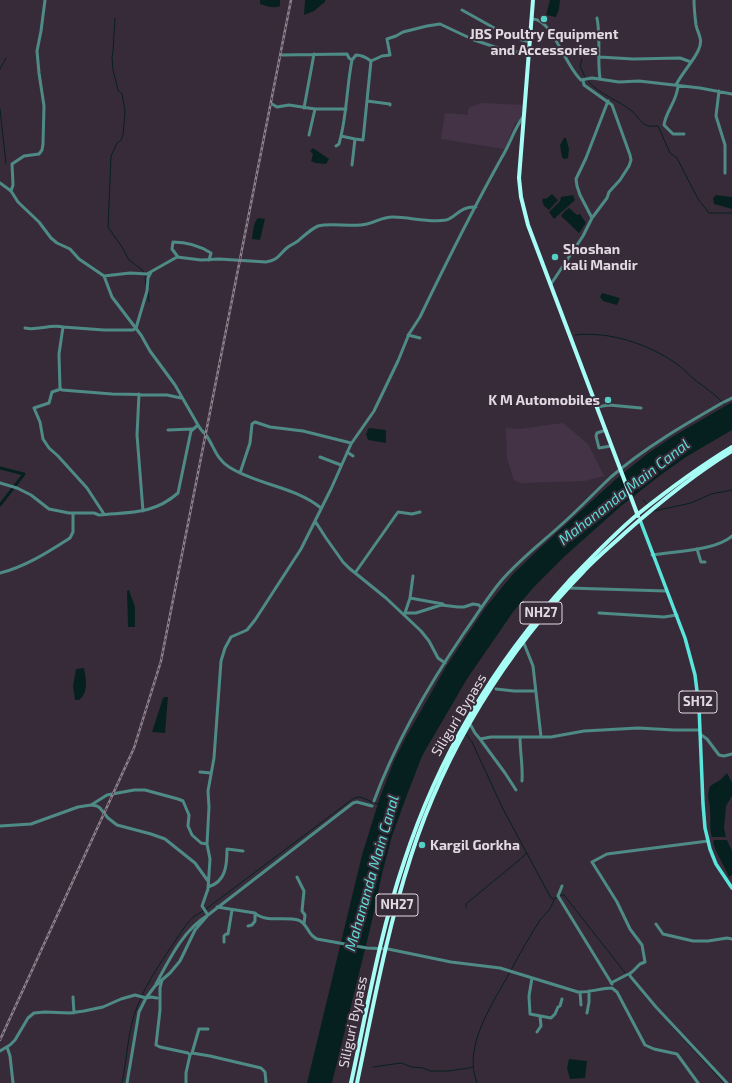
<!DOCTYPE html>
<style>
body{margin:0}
canvas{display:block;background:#382b39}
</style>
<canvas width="732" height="1083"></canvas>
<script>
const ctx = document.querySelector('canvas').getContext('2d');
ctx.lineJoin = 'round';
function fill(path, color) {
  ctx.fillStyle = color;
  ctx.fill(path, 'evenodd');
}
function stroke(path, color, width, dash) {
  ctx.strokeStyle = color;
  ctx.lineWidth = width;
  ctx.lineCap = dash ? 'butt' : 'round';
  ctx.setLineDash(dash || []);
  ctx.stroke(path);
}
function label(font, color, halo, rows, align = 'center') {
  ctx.font = font + ' "Exo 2",sans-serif';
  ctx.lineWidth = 4;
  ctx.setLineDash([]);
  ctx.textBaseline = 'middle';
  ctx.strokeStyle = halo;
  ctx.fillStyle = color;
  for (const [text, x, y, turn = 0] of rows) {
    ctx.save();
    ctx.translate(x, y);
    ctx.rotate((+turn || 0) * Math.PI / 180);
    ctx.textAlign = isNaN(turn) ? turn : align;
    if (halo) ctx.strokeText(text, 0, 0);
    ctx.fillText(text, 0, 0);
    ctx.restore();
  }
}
const built = new Path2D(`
 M483 103 523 105 521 117 518 121 515 123 505 149 441 139 445 113 468 115V110L470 107Z
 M563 423 588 444 604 476 584 481 521 483 514 480 507 458 506 428 520 429Z`);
const water = new Path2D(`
 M260 0H280V6C274 9 266 6 260 4Z
 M305 0H325V2L314 11 304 15Z
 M550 0H560L559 9 556 17 546 15Z
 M564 138H566L569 149 568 158 564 159 562 157 560 145Z
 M313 148 329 159 326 164 315 163 311 161 313 154 310 151Z
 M552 194 558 200 549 210 544 206 542 200 544 198 546 199Z
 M573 195 575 200 554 219 549 212 560 201 561 197Z
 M716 195 732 197V209L714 204 713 198Z
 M569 208 577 215 580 214 586 223 579 233 561 216 565 211Z
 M258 218 265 219 260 240 252 239C253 232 253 223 258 218Z
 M602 293 620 298 617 305 603 301 600 297Z
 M732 402V430L686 457 662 474 621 506 565 556 533 588 513 612 467 679 422 756 407 795 392 836 383 870 371 925 332 1083H307L362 855 380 797 394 761 406 737 447 665 486 607 513 574 540 548 616 479 647 454 672 437Z
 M369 428 386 430V443L368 440 366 434Z
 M129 590 135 607V627H128L127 591Z
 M84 668C86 679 89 693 79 700H75L73 686 76 669Z
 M165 697H168L165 733 152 732 163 698Z
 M727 773 732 783V796L726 806 724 828 726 837H712C709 828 711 821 710 811 710 799 706 799 710 786L720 780Z
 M714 840H727L732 851V875L729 877C724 865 716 854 713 842Z
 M569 1059 587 1061 585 1078 570 1079 567 1068Z`);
const stream = new Path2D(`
 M115 18 113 51 112 58 113 70 118 90 122 94 125 111 123 135 121 140 117 143 111 156 108 227 122 247 129 260 141 269 144 272
 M582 59 580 66 585 77
 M0 69 6 58
 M587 80C599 95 619 100 633 112 638 116 639 122 646 125 650 127 654 126 658 126L670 153 677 158 698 199 709 213H732
 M0 109 6 164
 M145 275 146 285
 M148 290 149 302
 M575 335C610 331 648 344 677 364 683 368 689 375 695 380 706 388 716 395 725 405
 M643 500 648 505
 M654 511 691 503 711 494 732 490
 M453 726 460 730
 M466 734 472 742 503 809 551 898 554 899 557 897
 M560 895H564L626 974
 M466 908V904L524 856 526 853
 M206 909 354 798 360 797 378 804
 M511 970C520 953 530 936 540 920 547 912 550 911 554 900
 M628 976 652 1004
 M669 1023 724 1083
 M373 1067 401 1063 412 1067 423 1068 430 1071H448L461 1069H464L473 1067
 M122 1083C127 1060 128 1028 137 1007 147 980 170 949 186 925L193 917 203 911
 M477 1083C462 1047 493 1003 510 972`);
const canal = new Path2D(`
 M0 468 24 474 0 505`);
const minor = new Path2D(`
 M462 10 505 34 518 39 530 42
 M597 18C601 38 597 58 600 78
 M532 19C552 18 565 66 581 80L592 78 619 82 639 81 700 88 732 94
 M282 55 347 54 349 58 352 60 356 55C362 55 367 58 371 61L382 56 390 55 387 39 396 36 403 32 427 26 440 24 474 40 495 47 512 51 529 54
 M599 57 633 59 680 58 691 62
 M676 85C682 73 692 63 698 51 704 39 698 35 696 25 695 17 694 8 694 0
 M678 86C677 101 666 111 664 125L673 134H684
 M719 91 716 116 725 145V173
 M367 101 390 104V105
 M272 104 277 107 289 105 315 109H346
 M304 108 314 54
 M309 135 315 109
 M355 139 363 140 371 61
 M336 146 339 144 341 136
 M352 165 355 139 341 136C347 111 347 85 352 60
 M0 183 11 191 18 202 39 222 51 238 57 243 70 249 79 259 104 276 130 273 147 274 177 257 201 260 219 259 266 262C279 260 279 254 288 247 291 245 295 243 298 241 304 236 311 229 318 226 332 222 352 228 367 224 377 222 381 217 393 217 410 217 429 223 446 220 456 218 459 206 476 207
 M11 191 13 185 12 164 24 156 39 154 42 150 43 144 44 106 39 73 37 51 41 31 45 0
 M592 218 580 195 577 186 576 179 586 158 608 101
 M178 257 172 249 173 242C186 242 200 246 211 253L209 260
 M151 272 148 278 147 291 136 328 133 330H104L63 327 59 354 60 388 62 390 112 394 167 395 181 398
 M104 276 112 297 141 335 150 351 175 385 198 425
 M551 284 583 236 592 218 607 198 609 192 620 180 629 166 631 160 630 155 612 105 584 85 583 80
 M25 328C37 331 50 324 63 327
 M408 335 420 338
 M61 389 52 392 49 403 34 408 40 422 43 439 49 448 58 456 87 488 104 514
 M139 394 137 435 143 511
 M724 402 732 398
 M597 407 609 405 641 408
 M168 430 192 429
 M606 430 597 433 596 436 599 448 611 446
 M347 452 353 456
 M320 457 341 465
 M240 473 250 443 252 424 255 422 270 427 303 431 351 443
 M0 483 17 488 31 495 49 509 69 513H94L99 515C129 512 153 515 178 493L191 431 198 425C200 429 203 432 206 435 214 446 216 459 229 467 257 485 294 486 321 508
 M315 521 326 538 343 562 349 568 386 598 421 631 429 641 438 658 445 663
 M697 549 701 562H705
 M652 555C675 551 715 551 732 536
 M0 573C25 567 48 552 70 538L73 532V513
 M355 573 398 512 412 514 420 512
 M568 588 666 591
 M410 598 443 604
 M405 613 410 598 413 576
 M406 613H416L441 605 458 607H464L473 604 479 605 481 608
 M599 613 664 617 677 615
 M523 641 533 666 541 737
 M496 689 514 691H535
 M470 724 475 733 480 739 491 737H551L584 731 638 728 674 730H699
 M700 734 707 739 719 755 724 756 732 754
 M520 737C520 752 523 766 522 781
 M480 739 505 773 516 790
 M200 772 211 773
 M374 801C396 741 428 686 464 633 476 616 487 598 501 581 519 560 540 544 561 525 578 510 594 493 611 477 644 448 684 425 722 403
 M91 805 107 795 134 790H145L178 799 183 801 189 815 188 826 192 835 201 843 207 844
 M0 826 31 824 78 807 91 805 97 806 100 808 108 818 117 825 151 834 165 839 195 863 208 881
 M297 877 304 891 302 911 305 915 304 924
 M562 886 558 896 612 984
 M208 887C226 882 227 865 227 849L243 851
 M217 907 255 913C265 923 285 916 298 920 308 923 307 935 317 939L367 948 388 949 451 962 500 968 578 992C589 993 600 988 612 988L617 992 645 1045 654 1049 677 1054 698 1083
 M656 924 663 934 693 941H708L727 938 732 939
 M248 926 252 925 255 921V913
 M224 942V936L226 934H228L232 910
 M630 973V976L656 1007 727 1083
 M532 978 529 996 530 1014 551 1018 555 1014 558 1007 560 1006 562 999
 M162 980 160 988V1010L156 1045 160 1047 188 1053 190 1055 186 1073V1083
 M611 983 632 972 640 964 645 962 642 945 630 929 617 902 592 862 607 854 708 841
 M156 984C169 960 183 930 208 915L353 803 357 802 372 806
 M580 992 581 1005
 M73 997 74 1013
 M587 1013 589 1002V991
 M537 1032 541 1026 540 1016
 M7 1047 10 1056 13 1083
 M0 1051 10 1045 15 1040 28 1018 34 1013 45 1012 70 1013 84 1011 103 1007 121 999 135 995 146 998 155 986 170 973 180 961 195 930 208 915 202 906 208 889 210 859 207 844 209 807 208 791 214 758 221 661 225 648 231 637 247 630 255 620 301 549 331 489 351 444 374 411 398 361 409 334 420 317C446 263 473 209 502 157 510 144 514 129 523 117
 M192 1053 199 1029H208
 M190 1055 192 1053 210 1056 261 1068 265 1072 266 1083
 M127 1083 139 1012 146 998 151 997 157 998`);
const major = new Path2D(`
 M640 520 685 638 695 675 699 707 703 804 705 828 710 849 716 864 732 888`);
const highway = new Path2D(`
 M533 0 519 178 521 197 528 225 638 516
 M351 1083C367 1009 380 933 404 862 438 757 495 662 569 581 591 558 613 535 638 514 668 490 699 467 732 447
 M357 1083C373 1007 387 930 411 856 445 750 506 651 584 571 597 557 612 545 626 532 660 502 693 475 732 451`);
const rail = new Path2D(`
 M0 1040 134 748 161 661 291 0`);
const markers = [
 [544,19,4,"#55cec6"],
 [555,257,4,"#55cec6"],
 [608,400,4,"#55cec6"],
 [422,845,4,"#55cec6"]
];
const shields = [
 [541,613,42],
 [698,702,38],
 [397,905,42]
];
const shieldNames = [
 ["NH27",541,613],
 ["SH12",698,702],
 ["NH27",397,905]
];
const poiNames = [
 ["JBS Poultry Equipment",544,34,"center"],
 ["and Accessories",544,50,"center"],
 ["Shoshan",563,249],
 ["kali Mandir",563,265],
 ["K M Automobiles",600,400,"right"],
 ["Kargil Gorkha",430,845]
];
const streetNames = [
 ["Siliguri Bypass",459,715,-59],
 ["Siliguri Bypass",353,1022,-78]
];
const waterNames = [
 ["Mahananda Main Canal",624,492,-38],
 ["Mahananda Main Canal",372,873,-74]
];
fill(built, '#443346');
fill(water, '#06201f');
stroke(stream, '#06201f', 1);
stroke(canal, '#06201f', 3);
stroke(minor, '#4e8a86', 3);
stroke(major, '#59e5dc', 3.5);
stroke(highway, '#a6fdf6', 4);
stroke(rail, '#8c818d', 2.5);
stroke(rail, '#382b39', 1, [3]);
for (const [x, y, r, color] of markers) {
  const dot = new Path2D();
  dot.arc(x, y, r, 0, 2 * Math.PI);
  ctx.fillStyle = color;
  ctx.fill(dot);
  stroke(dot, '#382b39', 1.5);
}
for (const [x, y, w] of shields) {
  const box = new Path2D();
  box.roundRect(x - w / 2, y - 11, w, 22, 3);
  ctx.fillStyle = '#382b39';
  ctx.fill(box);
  stroke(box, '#e1d9e2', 1);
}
label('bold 13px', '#e1d9e2', null, shieldNames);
label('bold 14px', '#e1d9e2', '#382b39', poiNames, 'left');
label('14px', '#e1d9e2', '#382b39', streetNames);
label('italic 15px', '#5edbd3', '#382b39', waterNames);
</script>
